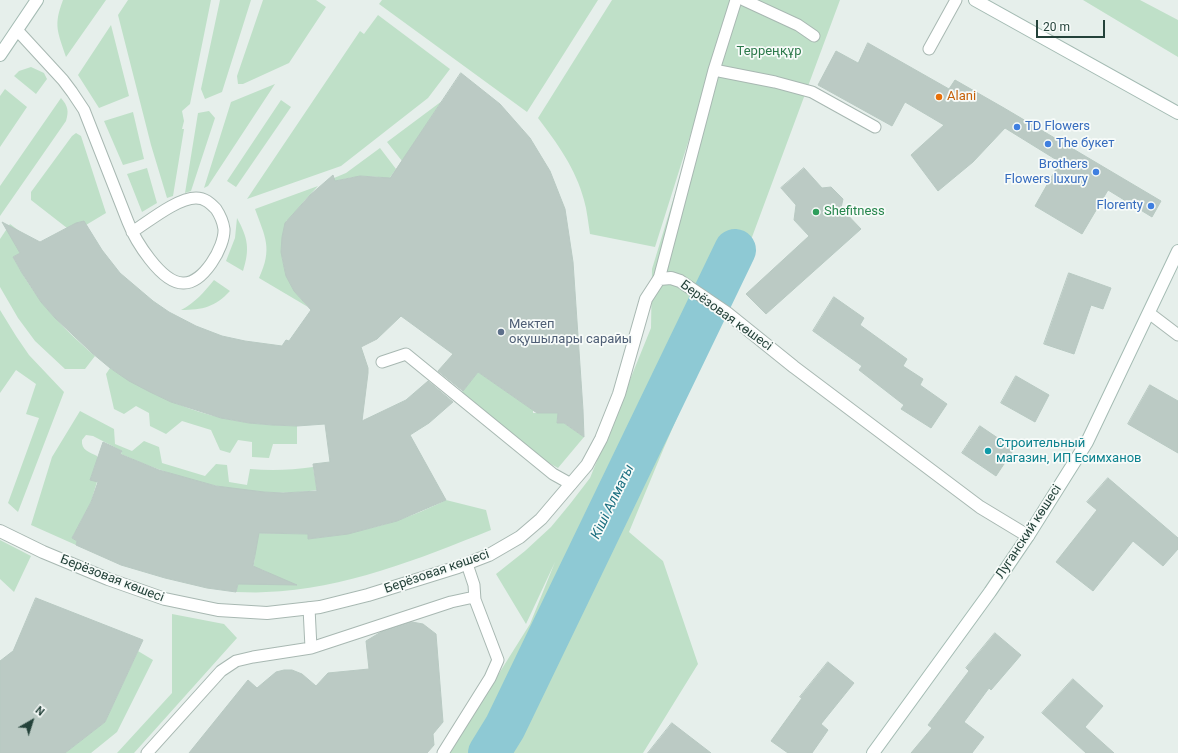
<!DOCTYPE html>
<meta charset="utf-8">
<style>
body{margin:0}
#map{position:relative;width:1178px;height:753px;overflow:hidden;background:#e6efeb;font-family:Roboto,sans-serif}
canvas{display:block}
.north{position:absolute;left:12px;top:701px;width:40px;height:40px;-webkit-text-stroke:3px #f7fbf9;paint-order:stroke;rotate:39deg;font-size:11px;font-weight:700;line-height:16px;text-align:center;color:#24423a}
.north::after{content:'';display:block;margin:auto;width:14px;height:18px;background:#24423a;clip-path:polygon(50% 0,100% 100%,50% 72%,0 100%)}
.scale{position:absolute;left:1036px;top:20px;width:69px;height:18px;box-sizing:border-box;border:2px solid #24423a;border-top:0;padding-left:5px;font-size:12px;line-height:14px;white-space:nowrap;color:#24423a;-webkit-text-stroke:3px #f7fbf9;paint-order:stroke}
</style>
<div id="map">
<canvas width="1178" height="753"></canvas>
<div class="north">N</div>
<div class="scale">20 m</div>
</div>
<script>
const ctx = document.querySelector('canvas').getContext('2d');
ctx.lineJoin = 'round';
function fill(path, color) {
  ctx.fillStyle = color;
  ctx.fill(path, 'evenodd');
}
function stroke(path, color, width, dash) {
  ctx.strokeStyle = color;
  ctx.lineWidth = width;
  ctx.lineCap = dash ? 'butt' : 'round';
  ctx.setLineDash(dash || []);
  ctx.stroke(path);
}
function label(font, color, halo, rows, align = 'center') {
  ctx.font = font + ' Roboto,sans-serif';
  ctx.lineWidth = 3.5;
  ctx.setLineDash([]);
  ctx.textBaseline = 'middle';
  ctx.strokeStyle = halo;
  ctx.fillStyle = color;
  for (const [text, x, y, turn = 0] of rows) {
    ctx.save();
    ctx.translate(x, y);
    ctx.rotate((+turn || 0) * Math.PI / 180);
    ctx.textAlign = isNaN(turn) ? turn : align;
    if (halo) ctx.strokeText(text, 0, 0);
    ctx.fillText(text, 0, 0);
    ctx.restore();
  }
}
const green = new Path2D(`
 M63 0H106L66 57C58 32 53 26 63 0Z
 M128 0H211L190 104 182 111 184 121 182 129H184L173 196 167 198 151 145 118 15Z
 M220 0H251L222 92 205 99 201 89Z
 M263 0H316L326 7 289 63 243 84H238L237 76Z
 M382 0H598L527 112 379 4Z
 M612 0H733L655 247 590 234C588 222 587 210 584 200 576 169 557 143 538 118Z
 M734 0H840L732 291 663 450 629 532 663 561 698 664 643 753H449L530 624 555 562 526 624 496 574 525 551 551 527 570 504 590 478 651 328 652 269Z
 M1083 0H1140L1178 20V57Z
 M378 15 450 69 428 98 341 166 247 199 360 31 364 34Z
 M111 25 129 96 99 108 78 75Z
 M31 67 44 73 47 79 36 94 14 76 19 71Z
 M275 84 208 186 204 188 231 102Z
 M5 89 27 107 0 147V96Z
 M61 98C68 106 69 111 66 121L0 216V186Z
 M281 100 291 107 236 187 227 181Z
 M442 101 402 161 387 142Z
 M209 111 215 118 191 191 185 193 198 113Z
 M133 112 144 159 123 165 104 121Z
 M76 133 81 136 106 213 86 225 80 222 67 228 31 200V192L72 136Z
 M380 148 396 169 389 179C371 174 349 176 331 183L334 178 346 173Z
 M147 168 157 203 142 212 127 174Z
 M318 186 305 200 288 221 287 220C276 255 283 279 308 307L259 278C273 248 265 237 255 209Z
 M237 218C248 238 250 249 243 271L226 261 235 238Z
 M10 224 22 233 12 237 20 253 13 257C35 299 60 326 95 356L85 369H65L35 341 18 318 0 287V239Z
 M214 280 230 291C215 307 203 310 181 310 195 303 204 292 214 280Z
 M0 310 16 336 29 355 64 392 18 512 8 503 39 418 26 414 36 384 16 370 0 393Z
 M110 368C173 408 222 425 297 426V444H273L269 458 252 457V442L238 440 230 453 220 450 211 430 182 421 166 434 150 426 149 413 136 406 124 414 114 409 106 374Z
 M478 372 533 410V413H568L569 416H558L557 423H564L584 437 558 468 540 458 462 392Z
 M80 411 114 429 115 444 132 451 144 441 159 447 162 463 205 476 216 464 227 465 229 482 247 485 250 469C272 471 292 470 313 467L317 490C250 500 181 481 121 454L122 451 93 436 86 435 82 440C81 450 89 452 97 456L98 458 90 480 104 458 91 502 72 538 77 541 76 545 31 525 52 457Z
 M446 500 486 510 491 530C419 559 344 589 266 592 256 593 246 592 236 592L238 584H264L268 573 263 570 253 569 255 557 254 533 308 534V539C360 533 400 523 446 500Z
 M0 540 31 556 14 592 0 579Z
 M172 614 224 624 237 638 134 753H117L172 693Z
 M138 651 153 660 117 732 91 753H65L105 722Z`);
const river = new Path2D(`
 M489 753 505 727 735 250`);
const building = new Path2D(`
 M868 43 949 89 955 80 1004 108 1161 201 1152 217 1108 190 1082 234 1035 206 1060 162 1005 128 973 162 938 191 911 155 944 125 905 102 892 126 818 85 836 51 858 63Z
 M461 73 500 104 530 138 550 171 565 209 573 262 583 410 584 437 564 423H557L558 413H537L478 372 463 391 438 371 453 354 401 316 377 339 361 347 368 368V373L362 421 406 400 428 381 453 402 429 423 410 435 446 500 397 521 348 534 308 539V534L259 533 253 566 297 585 238 584 236 592 207 588 165 578 121 565 76 545 77 541 72 538 91 502 98 482 90 480 103 442 122 451 120 454 159 470 216 486 264 492 283 493 317 491 313 464 330 462 325 424 297 426 272 425 249 423 221 418 171 402 150 392 129 381 110 368 92 353 55 318 41 302 22 273 13 257 20 253 2 222 40 242 76 223 84 221 102 250 120 273 153 301 169 312 196 326 222 336 245 341 282 346 286 340 289 341 311 310 294 291 286 276 284 267 281 252 282 237 285 223 310 195 333 175 335 181 360 176 390 178Z
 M804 168 822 188 831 187 843 199 841 208 861 229 766 314 746 294 809 236 794 220 796 205 781 188Z
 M1069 273 1111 288 1103 309 1091 305 1074 354 1044 344Z
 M834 297 864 318 860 325 907 359 903 366 923 379 920 385 947 404 931 428 901 409 904 405 859 370 862 366 813 331Z
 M1016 376 1049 395 1035 422 1001 403Z
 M1150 385 1178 401V453L1128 424Z
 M980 426 1014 449 996 476 962 453Z
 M1108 478 1178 538V549L1163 566 1133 541 1093 591 1056 562 1097 510 1087 502Z
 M36 598 143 640 105 722 65 753H0V661L13 651Z
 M412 622 423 624 436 634 443 722 433 734 434 745 427 753H189L248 680 257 688 276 672 284 670H292L302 674 316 686 328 673 369 669 366 641 381 632Z
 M995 633 1021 655 991 690 989 688 964 722 984 737 972 753H911L932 728 928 725 969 671 966 668Z
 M828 662 854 683 821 724 828 730 812 753H788L771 741 802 698 800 697Z
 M1073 679 1103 706 1085 727 1114 753H1086L1042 713Z
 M672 723 711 753H648Z`);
const lane = new Path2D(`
 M744 0 798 25 814 36
 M17 30 63 80 72 92 84 110 128 222C135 240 161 283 183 283 203 284 225 247 224 229 223 222 220 215 216 209 210 203 205 198 196 198 177 198 148 222 132 232
 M929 49 956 0
 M714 70 775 82 812 92 875 127
 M659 279 714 70 736 0
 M1149 313 1178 335
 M382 362 406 354 553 474 571 484
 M467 564 474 585 475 600
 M311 648 451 602 474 597 498 660 490 678 443 753
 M147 753 221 671 236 661 253 657 311 648 309 608`);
const street = new Path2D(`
 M0 531 43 552 108 579 165 599 218 610 267 613 320 607 368 595 458 567 489 555 520 537 541 519 587 465 601 439 619 394 646 299 659 279 671 278 680 281 727 313 794 367 980 507 1028 536`);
const secondary = new Path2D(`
 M975 0 1178 113
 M0 55 37 0
 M873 753 990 592 1028 536 1087 442 1178 251`);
const markers = [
 [939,97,4,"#e8710a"],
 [1017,127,4,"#3f7fe0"],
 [1048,144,4,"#3f7fe0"],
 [1096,172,4,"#3f7fe0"],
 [1151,206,4,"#3f7fe0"],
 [816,212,4,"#2e9e5b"],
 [501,332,4,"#5c6f8a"],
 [988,451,4,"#0f9aa8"]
];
const parkNames = [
 ["Терреңқұр",769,52]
];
const foodNames = [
 ["Alani",947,97]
];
const shopNames = [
 ["TD Flowers",1025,127],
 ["The букет",1056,144],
 ["Brothers",1088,165,"right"],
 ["Flowers luxury",1088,180,"right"],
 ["Florenty",1143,206,"right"]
];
const leisureNames = [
 ["Shefitness",824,212]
];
const streetNames = [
 ["Берёзовая көшесі",726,316,36],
 ["Луганский көшесі",1029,532,-57],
 ["Берёзовая көшесі",437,572,-19],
 ["Берёзовая көшесі",112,579,21]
];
const serviceNames = [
 ["Мектеп",509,325],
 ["оқушылары сарайы",509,340]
];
const cultureNames = [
 ["Строительный",996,444],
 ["магазин, ИП Есимханов",996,459]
];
const waterNames = [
 ["Кіші Алматы",613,502,-64]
];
fill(green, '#bfe0c8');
stroke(river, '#8ec9d4', 42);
fill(building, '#bbcac4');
stroke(building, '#b8c9c2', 1);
stroke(lane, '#a8b8b2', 13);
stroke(street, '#a8b8b2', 14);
stroke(secondary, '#a4bbb3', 14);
stroke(lane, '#fff', 11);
stroke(street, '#fff', 12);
stroke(secondary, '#fff', 12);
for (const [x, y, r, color] of markers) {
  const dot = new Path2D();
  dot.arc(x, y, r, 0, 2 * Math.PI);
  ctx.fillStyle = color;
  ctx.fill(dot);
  stroke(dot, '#f7fbf9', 1.5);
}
label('13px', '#2d7a4b', '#f7fbf9', parkNames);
label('13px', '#c56008', '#f7fbf9', foodNames, 'left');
label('13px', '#366cbe', '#f7fbf9', shopNames, 'left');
label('13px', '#27864d', '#f7fbf9', leisureNames, 'left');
label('13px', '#24423a', '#f7fbf9', streetNames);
label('13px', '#4e5e75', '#f7fbf9', serviceNames, 'left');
label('13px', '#0d838f', '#f7fbf9', cultureNames, 'left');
label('italic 14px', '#1c6f80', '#f7fbf9', waterNames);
</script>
